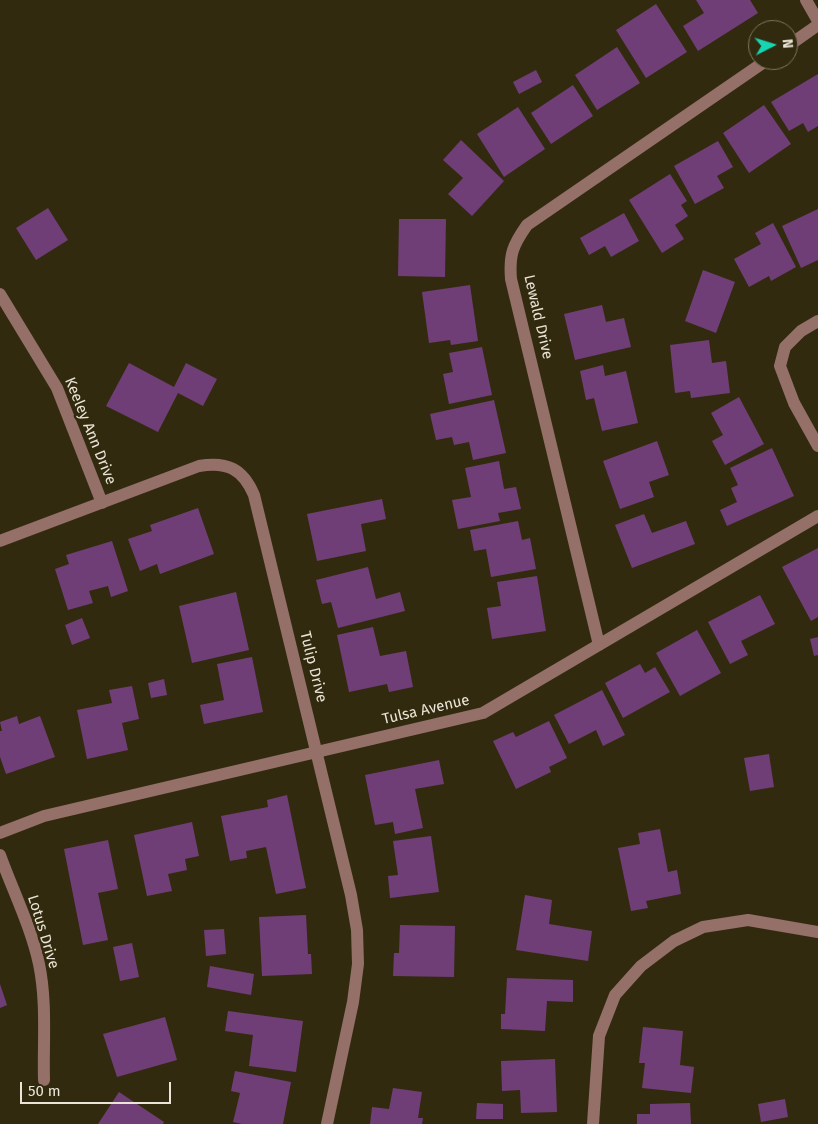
<!DOCTYPE html>
<style>
body{margin:0}
#map{position:relative;width:818px;height:1124px;overflow:hidden;background:#322a0f;font-family:"Fira Sans",sans-serif}
canvas{display:block}
.north{position:absolute;left:748px;top:20px;width:50px;height:50px;box-sizing:border-box;background:#322a0f;border:1px solid #7c755f;border-radius:50%;rotate:85deg;font-size:14px;font-weight:700;line-height:20px;text-align:center;color:#eae5d6}
.north::after{content:'';display:block;margin:auto;width:18px;height:22px;background:#16d5b3;clip-path:polygon(50% 0,100% 100%,50% 72%,0 100%)}
.scale{position:absolute;left:20px;top:1082px;width:151px;height:22px;box-sizing:border-box;border:2px solid #eae5d6;border-top:0;padding-left:6px;font-size:15px;line-height:18px;white-space:nowrap;color:#eae5d6;-webkit-text-stroke:4px #322a0f;paint-order:stroke}
</style>
<div id="map">
<canvas width="818" height="1124"></canvas>
<div class="north">N</div>
<div class="scale">50 m</div>
</div>
<script>
const ctx = document.querySelector('canvas').getContext('2d');
ctx.lineJoin = 'round';
function fill(path, color) {
  ctx.fillStyle = color;
  ctx.fill(path, 'evenodd');
}
function stroke(path, color, width, dash) {
  ctx.strokeStyle = color;
  ctx.lineWidth = width;
  ctx.lineCap = dash ? 'butt' : 'round';
  ctx.setLineDash(dash || []);
  ctx.stroke(path);
}
function label(font, color, halo, rows, align = 'center') {
  ctx.font = font + ' "Fira Sans",sans-serif';
  ctx.lineWidth = 5;
  ctx.setLineDash([]);
  ctx.textBaseline = 'middle';
  ctx.strokeStyle = halo;
  ctx.fillStyle = color;
  for (const [text, x, y, turn = 0] of rows) {
    ctx.save();
    ctx.translate(x, y);
    ctx.rotate((+turn || 0) * Math.PI / 180);
    ctx.textAlign = isNaN(turn) ? turn : align;
    if (halo) ctx.strokeText(text, 0, 0);
    ctx.fillText(text, 0, 0);
    ctx.restore();
  }
}
const building = new Path2D(`
 M696 0H750L758 13 698 51 683 26 704 13Z
 M656 4 687 52 646 78 616 30Z
 M617 47 640 83 597 110 575 75Z
 M536 70 542 82 519 94 513 82Z
 M818 74V126L808 132 803 123 789 131 771 102Z
 M573 85 593 116 551 144 531 113Z
 M764 105 791 144 749 173 723 133Z
 M518 107 545 149 504 177 477 134Z
 M461 140 504 181 472 216 448 194 463 178 443 160Z
 M718 141 733 167 717 176 724 188 695 204 674 166Z
 M670 174 687 201 681 205 688 216 675 225 684 239 662 253 629 200Z
 M48 208 68 240 36 260 16 228Z
 M818 209V260L801 268 782 226Z
 M624 213 639 241 611 257 605 246 589 255 580 238Z
 M399 219H446L445 277 398 276Z
 M773 223 796 267 771 281 769 276 749 287 734 259 761 244 755 233Z
 M703 270 735 282 716 333 685 321Z
 M470 285 478 341 451 345 450 340 429 343 422 292Z
 M602 305 606 322 624 318 631 347 575 360 564 314Z
 M709 340 712 363 726 361 730 393 691 398 690 391 675 393 670 345Z
 M482 347 492 395 449 404 443 374 453 372 449 353Z
 M129 363 174 387 186 363 217 379 203 406 178 393 158 432 106 406Z
 M603 365 605 376 626 371 638 423 602 431 594 398 586 400 580 371Z
 M739 397 764 444 725 465 712 441 723 435 711 413Z
 M494 400 506 453 473 460 469 442 454 445 452 437 436 440 430 414Z
 M657 441 669 475 649 482 654 497 620 509 603 461Z
 M772 448 794 496 727 526 720 510 737 502 731 488 738 485 730 468Z
 M499 461 504 489 516 487 521 509 498 513 500 521 458 529 452 500 471 497 465 468Z
 M382 499 386 519 361 524 366 551 317 561 307 514Z
 M198 508 214 554 160 574 157 564 140 571 128 539 152 531 150 525Z
 M644 514 652 533 686 521 695 544 632 568 615 525Z
 M518 521 522 540 530 538 536 569 491 577 486 549 474 551 470 530Z
 M112 541 128 591 111 597 108 586 89 591 93 603 68 610 55 569 69 564 66 555Z
 M818 548V617L811 621 782 567Z
 M368 567 376 599 400 592 405 611 338 628 331 602 322 604 316 580Z
 M537 576 546 631 492 639 487 608 501 606 497 582Z
 M236 592 249 650 192 663 179 606Z
 M760 595 775 624 741 641 748 655 730 664 708 622Z
 M82 618 90 638 72 645 65 625Z
 M373 627 380 656 406 651 413 687 389 692 387 684 349 692 337 635Z
 M697 630 721 673 680 696 656 653Z
 M818 637V655L814 656 810 639Z
 M252 657 263 712 204 724 200 705 224 700 217 664Z
 M640 664 645 673 655 667 670 692 623 718 605 683Z
 M164 679 167 695 151 698 148 683Z
 M132 686 139 719 122 723 128 750 87 759 77 710 112 703 109 690Z
 M602 690 625 735 603 746 596 730 569 744 554 715Z
 M17 716 19 724 40 716 55 757 6 774 0 757V731H2L0 722Z
 M549 721 567 758 549 767 551 772 516 789 493 741 513 732 516 737Z
 M769 754 774 787 750 791 744 758Z
 M439 760 444 784 415 789 423 828 395 834 393 822 375 825 365 775Z
 M287 795 306 888 276 894 266 847 246 851 247 858 230 861 221 816 268 807 267 800Z
 M192 822 199 856 185 859 187 870 168 874 172 891 147 896 134 835Z
 M660 829 668 872 677 870 681 894 646 901 648 908 631 911 618 848 640 844 638 833Z
 M431 836 439 892 390 898 388 876 398 875 393 841Z
 M108 840 118 889 98 893 108 940 83 945 64 849Z
 M525 895 552 900 549 924 592 931 588 961 516 950Z
 M306 915 308 954H311L312 974 262 976 259 917Z
 M400 925 455 926 454 977 393 976 394 953H399Z
 M224 929 226 954 206 956 204 930Z
 M132 943 139 977 120 981 113 947Z
 M210 966 254 974 251 995 207 987Z
 M507 978 573 980V1002L547 1001 545 1031 501 1029V1014H505Z
 M0 984 7 1005 0 1008Z
 M228 1011 303 1021 296 1072 249 1066 253 1035 225 1031Z
 M165 1017 177 1060 117 1077 103 1034Z
 M643 1027 683 1031 680 1065 694 1067 691 1093 642 1088 645 1063H639Z
 M555 1059 557 1112 521 1113 520 1090 502 1091 501 1061Z
 M235 1071 291 1082 283 1124H242L233 1122 240 1093 231 1091Z
 M393 1088 422 1092 418 1118H423L422 1124H370L372 1107 389 1109Z
 M119 1092 164 1122 163 1124H98Z
 M785 1099 788 1117 761 1122 758 1104Z
 M477 1103 503 1104V1119H476Z
 M690 1103 691 1124H637V1114H650V1104Z`);
const minor = new Path2D(`
 M806 0 818 21
 M788 46 818 25
 M0 294 57 388 102 503
 M818 321 801 331 785 347 780 366 794 403 818 446
 M0 541 199 466C227 461 243 469 254 495L351 895 357 930 358 964 353 1002 327 1124
 M599 645 511 279C509 254 513 245 527 225L767 60
 M0 833 44 816 483 713 818 516
 M0 855C13 891 31 927 39 964 47 1002 43 1042 44 1080
 M593 1124 599 1036 615 995 641 966 674 941 703 927 748 920 818 932`);
const streetNames = [
 ["Lewald Drive",538,317,77],
 ["Keeley Ann Drive",90,431,68],
 ["Tulip Drive",313,667,76],
 ["Tulsa Avenue",426,710,-13],
 ["Lotus Drive",43,932,73]
];
fill(building, '#703e76');
stroke(minor, '#947068', 12);
label('15px', '#eae5d6', '#322a0f', streetNames);
</script>
